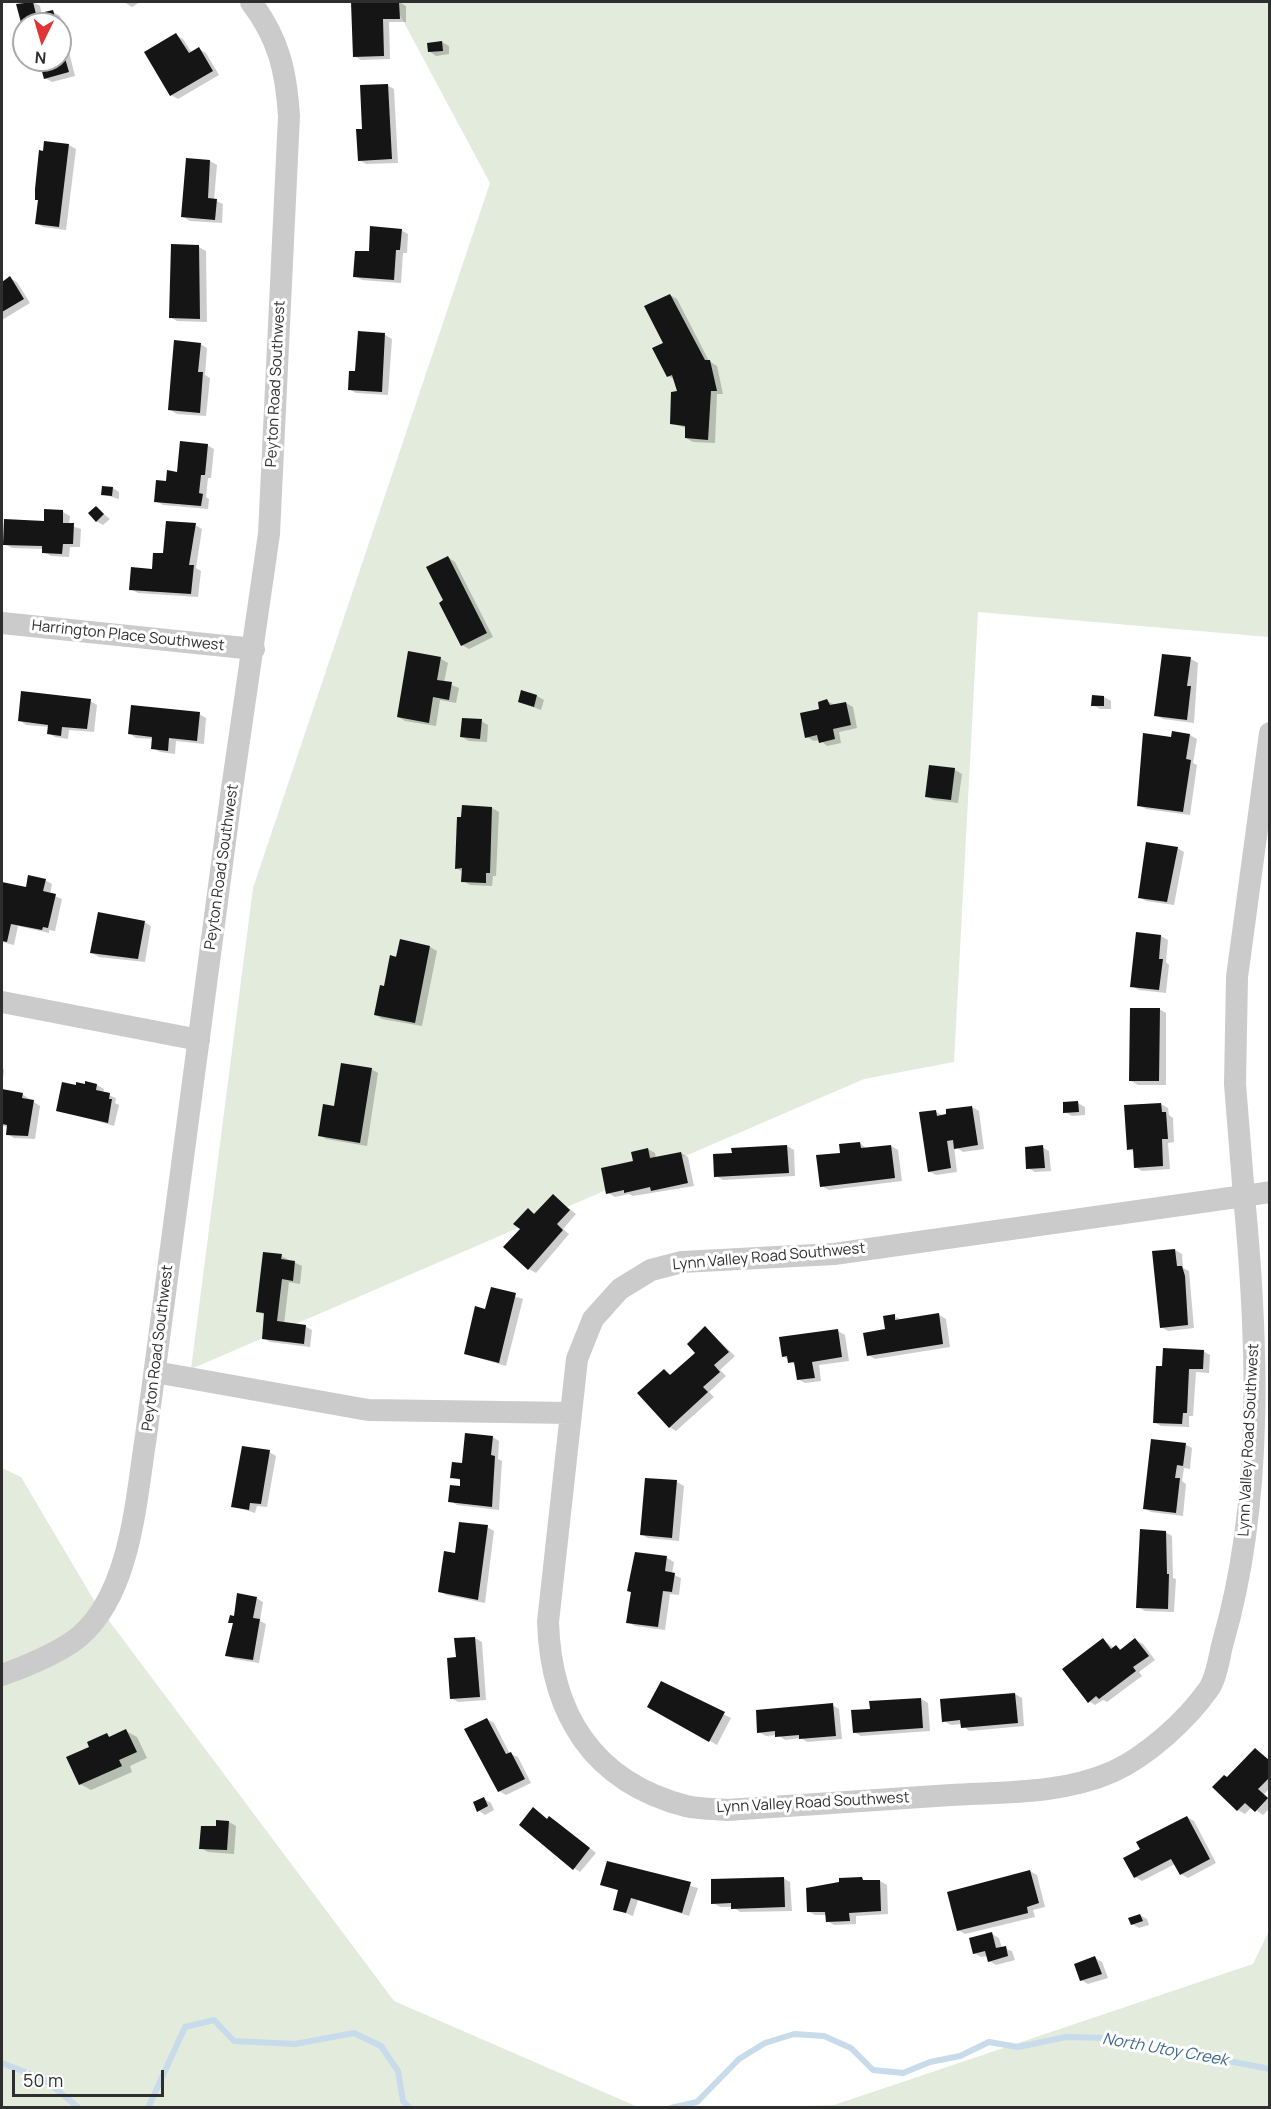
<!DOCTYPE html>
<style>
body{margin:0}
#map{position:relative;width:1271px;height:2109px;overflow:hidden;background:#fff;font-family:Manrope,sans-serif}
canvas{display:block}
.frame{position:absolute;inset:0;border:3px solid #2e2e2e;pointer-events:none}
.north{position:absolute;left:12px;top:12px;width:60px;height:60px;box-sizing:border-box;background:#fff;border:2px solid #ababab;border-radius:50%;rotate:185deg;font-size:16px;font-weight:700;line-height:24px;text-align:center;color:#2e2e2e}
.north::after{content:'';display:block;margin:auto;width:21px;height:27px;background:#e03437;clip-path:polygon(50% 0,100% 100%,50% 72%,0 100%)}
.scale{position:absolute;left:12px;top:2070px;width:152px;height:27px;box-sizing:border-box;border:3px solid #2e2e2e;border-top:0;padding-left:8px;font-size:18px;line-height:21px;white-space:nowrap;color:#2e2e2e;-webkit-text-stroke:4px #fff;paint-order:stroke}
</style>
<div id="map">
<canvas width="1271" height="2109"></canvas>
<div class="frame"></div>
<div class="north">N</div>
<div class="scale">50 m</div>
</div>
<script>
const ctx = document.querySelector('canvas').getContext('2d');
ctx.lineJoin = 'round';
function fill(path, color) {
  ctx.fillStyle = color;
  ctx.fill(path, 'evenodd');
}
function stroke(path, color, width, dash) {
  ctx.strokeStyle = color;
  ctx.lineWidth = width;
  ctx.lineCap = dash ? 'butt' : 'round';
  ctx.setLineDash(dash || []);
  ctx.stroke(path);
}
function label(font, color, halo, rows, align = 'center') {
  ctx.font = font + ' Manrope,sans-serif';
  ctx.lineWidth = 6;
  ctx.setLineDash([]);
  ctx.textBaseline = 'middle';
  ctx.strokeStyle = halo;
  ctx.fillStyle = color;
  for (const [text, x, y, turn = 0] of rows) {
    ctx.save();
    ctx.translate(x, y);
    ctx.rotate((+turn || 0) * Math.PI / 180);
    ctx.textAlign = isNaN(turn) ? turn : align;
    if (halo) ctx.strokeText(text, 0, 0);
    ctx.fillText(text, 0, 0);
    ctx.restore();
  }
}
const green = new Path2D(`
 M393 2H1269V637L978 612 954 1062 864 1079 191 1369 253 888 490 183Z
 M2 1468 21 1477 95 1602 394 2001 638 2107 2 2108Z
 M1269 1931V2107H773L834 2105 1253 1964Z`);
const shadow = new Path2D(`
 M33 2 40 6 42 15 53 12 60 16 75 76 52 82 45 78 40 60H60V24H24V30L18 5Z
 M124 2H140L132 7Z
 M399 2 406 6V22H389L390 59 361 60 354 56 352 3Z
 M176 35 183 39 192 53 199 49 206 53 219 75 178 99 171 95 146 53Z
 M442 42 449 46V54L436 56 429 51Z
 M387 85 394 89 398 163 366 164 359 160 364 131Z
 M69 145 76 149 66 230 43 227 36 223Z
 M187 160 210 161 217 165 214 200 223 204 222 223 190 221 183 217Z
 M401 230 408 234 407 253H403L401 283 362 280 355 276Z
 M199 247 206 251 207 322 177 321 170 317Z
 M10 278 17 282 30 303 2 320V283Z
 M670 295 677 299 709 361 717 366 723 394H717L715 443 693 442 686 438V428L671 423 679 393 675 380 669 376 665 344Z
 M385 335 392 339 388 395 356 393 349 389 356 373Z
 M200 344 207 348 205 375 210 378 206 416 177 414 170 410Z
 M207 445 214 449 211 478H208L206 497 209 499 208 509 163 505 156 501 168 483Z
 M113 488 119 492V499L102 494Z
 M96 508 110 519 103 525 96 521Z
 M63 512 70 516 69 525 81 529 80 547H70L69 557 51 556 44 552V549L12 548 5 544Z
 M195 525 202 529 196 568 201 571 198 597 138 593 131 589 153 571 164 555Z
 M448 557 455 562 493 637 469 649 462 645 445 601Z
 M409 653 441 659 448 663 444 682 459 688 456 703 440 700 436 726 405 721 398 717Z
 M1191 659 1198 663 1194 723 1163 719 1156 715Z
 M537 696 544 700 541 710 519 702Z
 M1104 697 1111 701V709H1100L1093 705Z
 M90 701 97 705 94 732 69 730 68 739 55 737 48 733 49 727 26 725 19 720Z
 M827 701 835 705 846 703 853 707 857 728 839 732 841 743 827 746 820 740 814 741 807 737Z
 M199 714 206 718 204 744 176 741 175 754 160 752 153 748 154 739 136 738 129 733Z
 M481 721 488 725 487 742 469 741 462 737Z
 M1145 734 1172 739 1190 735 1197 739 1193 763 1197 765 1190 815 1146 809 1139 805Z
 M955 770 962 774 958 803 933 800 926 796Z
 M463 807 492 808 499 812 496 876H493L492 886 470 885 463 881V872L456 868Z
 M1177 848 1184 852 1174 905 1146 901 1139 897Z
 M45 880 52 884 50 894 62 899 55 931 49 930V933L18 926 14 945 2 942V884L27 889Z
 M144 922 151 926 145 962 99 957 92 953Z
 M1138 934 1161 936 1168 940 1166 962 1169 965 1166 993 1139 990 1132 986Z
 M430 947 437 951 422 1026 382 1019 376 1015 385 988 392 957Z
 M1159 1009 1166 1013V1085H1138L1131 1081Z
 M2 1068 4 1070 2 1086Z
 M371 1069 378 1073 367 1146 326 1139 320 1135 336 1107Z
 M97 1085 104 1089 103 1093 116 1098 115 1103 119 1105 114 1126 58 1110 77 1087Z
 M2 1091 22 1094 40 1106 35 1139 14 1138 7 1134 8 1127 2 1126Z
 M1078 1103 1085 1107V1115L1072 1116 1065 1112Z
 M1161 1104 1168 1108 1169 1115 1173 1118 1174 1142 1168 1143 1170 1169 1142 1171 1135 1167V1152L1128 1149Z
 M972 1107 979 1111 984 1149 963 1152 954 1146 957 1172 936 1175 929 1171 936 1112 944 1116Z
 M860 1143 867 1149 891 1146 898 1150 902 1181 829 1190 822 1186 841 1154Z
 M787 1146 794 1150 795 1176 723 1180 716 1176Z
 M1042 1147 1049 1151 1051 1171 1035 1172 1028 1168Z
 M648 1149 655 1153 656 1158 681 1153 688 1157 694 1186 633 1196 629 1194 615 1197 608 1193Z
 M553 1196 576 1214 563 1229 569 1234 536 1273 529 1269 522 1229 528 1210 536 1215Z
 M1175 1250 1182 1254 1183 1268 1189 1271 1194 1328 1168 1331 1161 1327Z
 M281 1256 302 1266 300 1284 289 1282 284 1324 305 1326 312 1330 310 1347 270 1342 263 1338 266 1316 258 1311Z
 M492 1289 523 1299 506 1366 465 1354 486 1311Z
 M939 1315 946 1319 950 1347 875 1359 868 1355 894 1316 902 1320Z
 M706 1328 735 1356 720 1370 726 1376 709 1392 714 1397 676 1431 669 1427 664 1371 671 1375 697 1353Z
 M838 1331 845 1335 849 1361 819 1365 821 1381 805 1383 798 1379 797 1366 783 1356Z
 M1203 1351 1210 1355 1209 1373 1196 1372 1193 1416H1189V1427L1161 1426 1154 1422 1163 1367Z
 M493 1437 499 1441 498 1459 502 1461 499 1510 457 1505 450 1501 461 1487 462 1481 452 1477Z
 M1185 1444 1192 1448 1190 1469 1184 1468 1182 1481 1186 1484 1183 1516 1151 1512 1144 1508Z
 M269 1452 276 1456 267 1507 257 1506 255 1513 233 1506Z
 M677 1482 684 1486 679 1541 648 1538 641 1534Z
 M487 1527 494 1531 485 1603 446 1595 440 1591Z
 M1165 1532 1172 1536 1173 1578 1176 1579 1174 1612 1145 1611 1138 1607Z
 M667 1558 674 1562 672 1574 681 1578 679 1595 670 1594 665 1630 635 1626 628 1622 632 1593 628 1591 631 1572Z
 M256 1598 263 1602 260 1621 266 1624 259 1663 234 1659 227 1655 234 1624 230 1622Z
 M475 1638 482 1642 486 1700 458 1702 451 1698 457 1659Z
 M1103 1640 1114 1648 1116 1646 1122 1650 1136 1640 1143 1644 1155 1660 1139 1672 1142 1676 1107 1702 1103 1700 1095 1705 1089 1701Z
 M661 1683 731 1718 717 1745 649 1706Z
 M1015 1694 1022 1698 1024 1726 969 1731 962 1724 951 1725 944 1721Z
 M921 1699 928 1703 930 1731 861 1736 854 1732 871 1710Z
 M832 1705 839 1709 842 1739 807 1742 801 1738 785 1740 778 1735 766 1736 759 1732Z
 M487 1719 494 1723 510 1754 518 1757 531 1783 506 1795 499 1791Z
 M126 1731 137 1737 147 1758 130 1766 132 1772 91 1790 80 1784 91 1747 107 1735 111 1738Z
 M1255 1750 1270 1760V1788L1264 1794 1270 1799V1808L1263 1815 1252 1807 1245 1814 1238 1810 1214 1787 1228 1779Z
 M484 1799 491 1803 494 1810 485 1815 478 1810Z
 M540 1813 548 1820 550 1818 556 1821 596 1853 580 1872 574 1868Z
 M1187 1817 1194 1821 1216 1863 1188 1878 1181 1874 1175 1864 1142 1881 1135 1877 1125 1859Z
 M229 1822 236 1826 234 1854 208 1852 201 1848 217 1828Z
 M608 1863 698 1888 689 1916 638 1900 633 1916 615 1909 620 1891 601 1884Z
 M1030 1871 1037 1875 1045 1907 1033 1910 1035 1917 965 1934 958 1930Z
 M783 1878 790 1882 792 1911 740 1912 733 1907H720L713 1903Z
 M880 1881 887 1885 888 1914 856 1916V1924L834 1925 827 1921V1915H815L808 1911Z
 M1140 1915 1147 1919 1149 1925 1139 1928 1132 1924Z
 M992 1934 999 1938 1002 1948 1012 1951 1015 1960 996 1965 989 1961 988 1956 981 1957 974 1953Z
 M1095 1958 1102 1962 1108 1978 1088 1984 1081 1980Z`);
const stream = new Path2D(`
 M2 2063 45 2080 79 2108
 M148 2108 185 2027 214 2020 234 2041 295 2044 354 2033 381 2046 398 2071 403 2101 410 2108
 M671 2108 697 2102 739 2059 765 2043 794 2034 824 2036 851 2048 873 2070 903 2073 930 2062 960 2056 989 2042 1018 2047 1066 2037 1109 2038 1270 2069`);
const building = new Path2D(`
 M33 2 36 14 53 10 57 24H24L23 50 19 31 23 30 16 4Z
 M351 2H399L400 19H383L384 56 353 57Z
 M176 33 189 53 199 47 213 71 170 96 144 52Z
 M60 41 69 72 44 79 39 60H60Z
 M442 41 443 51 428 52 427 43Z
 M388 84 392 159 358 161 356 129H362L360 85Z
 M44 141 69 144 59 227 35 224 38 200H35V189L39 150 43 151Z
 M186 158 210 160 208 198 217 199 215 220 181 217Z
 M370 226 402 229 400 250H396L394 280 353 277 355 251H369Z
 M171 244 199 245 200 319 169 318Z
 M10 276 24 299 2 312V282Z
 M670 294 705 360H710L717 391H711L708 440 685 438V426L670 424 671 392 677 391 672 375 667 377 652 348 663 343 644 306Z
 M358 331 385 333 382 392 348 390 349 371H355Z
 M174 340 201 343 198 372H203L200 413 168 410Z
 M180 441 208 444 205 475H201L199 493 203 494 201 506 154 502 156 480 166 481 167 470 177 472Z
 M102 486 113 487 112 496 101 495Z
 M96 506 104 514 96 522 88 513Z
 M44 509 63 510V523H74L73 544H63L62 554 42 553V546L3 545 4 519 44 521Z
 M166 521 196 523 189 565H194L191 594 129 590 131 567 152 569 153 553H163Z
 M448 556 487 633 461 646 439 603 443 600 426 567Z
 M408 651 441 657 437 680 452 682 449 700 433 697 429 723 397 717Z
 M1162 654 1191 657 1187 686H1191L1187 720 1154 716Z
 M521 690 537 695 534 707 518 702Z
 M21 691 91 699 87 729 62 727 61 736 47 734 48 725 18 721Z
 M1092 695 1104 696V706H1091Z
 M827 699 830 705 846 702 851 725 833 729 835 739 819 743 817 735 805 738 800 713 819 709 818 702Z
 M131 705 200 712 197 741 169 738 168 751 151 749 152 737 128 734Z
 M462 718 482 719 480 739 460 737Z
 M1172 731 1190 734 1186 759 1191 760 1183 812 1137 806 1143 733 1171 737Z
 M929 765 955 768 951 800 925 797Z
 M462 805 492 807 490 873H486V883L461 882 462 868 455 869 457 817H461Z
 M1146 842 1178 847 1167 902 1138 898Z
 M28 875 46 879 43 891 56 894 48 928 43 927 42 930 11 924 7 942 2 941V882L26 887Z
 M98 912 145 921 138 959 90 953Z
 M1136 932 1161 935 1159 959H1163L1159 990 1130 987Z
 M400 939 430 946 415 1023 374 1015 380 985 384 986 390 955 396 957Z
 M1130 1008H1160L1159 1081H1129Z
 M341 1063 372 1068 360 1143 318 1136 323 1104 334 1106Z
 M85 1081 97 1084 96 1090 110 1093 109 1099H112L108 1123 56 1111 62 1082 76 1085V1082L85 1084Z
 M2 1089 23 1093 22 1098 34 1100 28 1136 6 1135 7 1125 2 1124Z
 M1078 1101 1079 1112 1063 1113V1102Z
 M1161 1103 1162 1112H1166L1168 1139H1162L1163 1166 1134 1168 1133 1149 1127 1150 1124 1105Z
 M972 1106 978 1145 954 1149 953 1140 947 1141 951 1168 928 1172 919 1112 936 1110 937 1116 946 1114V1109Z
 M860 1142 861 1148 891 1145 895 1178 820 1187 816 1155 840 1153 839 1144Z
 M787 1145 789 1173 714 1177 713 1154 732 1153 731 1148Z
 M1043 1145 1045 1168 1026 1169 1025 1147Z
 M648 1148 650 1158 681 1152 688 1183 651 1191 650 1187 624 1193V1190L606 1194 601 1168 633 1161 631 1152Z
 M553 1194 570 1210 557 1224 563 1230 528 1270 503 1247 520 1229 513 1224 528 1208 534 1214Z
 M1175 1249 1177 1266H1182L1185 1276 1188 1325 1160 1328 1152 1251Z
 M263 1252 282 1254 281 1259 295 1261 293 1281 282 1279 277 1321 306 1325 304 1344 262 1339 264 1313 256 1312Z
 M491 1287 516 1293 499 1363 464 1354 475 1306 485 1309Z
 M939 1313 943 1344 867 1356 863 1333 885 1329 883 1316 895 1314V1320Z
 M705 1326 729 1352 714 1365 720 1372 703 1387 708 1392 669 1428 637 1393 664 1369 670 1375 695 1353 687 1344Z
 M838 1329 842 1357 812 1362 815 1378 797 1380 794 1362 788 1363 787 1356 782 1357 779 1337Z
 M1163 1348 1204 1350 1203 1369H1189L1187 1413H1183L1182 1424 1153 1423 1156 1366H1162Z
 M465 1433 493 1436 491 1455 495 1456 492 1507 448 1502 450 1485 460 1486V1479L450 1478 452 1462 462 1463Z
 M1151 1439 1186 1443 1183 1466 1177 1465 1175 1478H1180L1176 1513 1143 1509Z
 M242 1446 270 1450 261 1504 250 1503 249 1510 231 1507Z
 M645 1478 677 1480 672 1538 640 1535Z
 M459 1522 488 1525 478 1600 438 1592 444 1551 455 1553Z
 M1140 1529 1166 1531 1167 1574H1169L1168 1609 1136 1608Z
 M635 1552 667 1556 665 1571 675 1573 672 1592 663 1591 658 1627 626 1623 631 1592 627 1591Z
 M237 1593 257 1597 253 1618 260 1619 253 1660 225 1656 233 1623H228L230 1615 234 1616Z
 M475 1637 480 1697 450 1699 447 1658 456 1657 454 1638Z
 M1103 1638 1111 1649 1116 1645 1120 1650 1135 1638 1149 1656 1133 1667 1136 1671 1099 1699 1096 1696 1088 1703 1062 1669Z
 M661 1681 725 1712 709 1742 647 1707Z
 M1015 1693 1018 1723 961 1728 960 1720 942 1722 940 1699Z
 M921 1698 923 1728 853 1733 851 1710 870 1709 869 1701Z
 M833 1703 836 1736 799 1739V1735L775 1737V1731L757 1733 756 1710Z
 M487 1718 506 1754 511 1752 525 1779 498 1792 464 1729Z
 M126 1729 137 1752 119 1760 122 1766 79 1785 66 1757 89 1747 87 1742 107 1733 109 1737Z
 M1255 1748 1270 1761V1777L1258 1789 1268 1798 1255 1812 1245 1803 1237 1811 1212 1787 1224 1775 1227 1777Z
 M484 1797 488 1806 477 1812 473 1802Z
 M533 1807 547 1819 549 1816 590 1848 573 1870 519 1825Z
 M1187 1816 1210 1859 1180 1875 1171 1859 1134 1878 1123 1858 1140 1849 1136 1842Z
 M216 1820 229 1821 227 1850 199 1849 201 1826H216Z
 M607 1861 691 1882 682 1913 631 1898 626 1913 613 1910 618 1890 600 1885Z
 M1030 1870 1039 1903 1027 1907 1028 1913 957 1931 947 1892Z
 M784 1877 785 1907 731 1909V1903L711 1904V1879Z
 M862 1877 863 1880H880L881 1911 849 1913 850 1921 826 1922 825 1912H807L806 1888 839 1882V1878Z
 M1140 1914 1143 1921 1131 1925 1128 1918Z
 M992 1932 996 1948 1006 1946 1008 1956 988 1962 985 1951 973 1954 969 1938Z
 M1095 1956 1102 1974 1080 1981 1074 1964Z`);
const minor = new Path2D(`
 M2 623 254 649
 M1270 733 1237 977 1235 1084 1244 1196 1270 1192
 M2 1002 199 1040
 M1244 1196C1258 1341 1264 1500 1223 1642 1219 1656 1217 1678 1208 1690 1186 1721 1146 1757 1112 1772 1062 1794 1004 1792 951 1795 876 1800 802 1805 727 1810 714 1809 699 1809 686 1806 593 1782 551 1714 548 1622L577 1359 593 1319 620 1289 651 1270 682 1262 834 1254Z
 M155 1372 368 1410 571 1413
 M2 1675C24 1667 61 1652 80 1636 131 1592 136 1499 146 1436L231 796 269 534 289 116C286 71 279 39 251 2`);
const streetNames = [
 ["Peyton Road Southwest",276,384,-87],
 ["Harrington Place Southwest",128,636,6],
 ["Peyton Road Southwest",222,867,-82],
 ["Lynn Valley Road Southwest",769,1257,-5],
 ["Peyton Road Southwest",158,1348,-83],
 ["Lynn Valley Road Southwest",1249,1440,-87],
 ["Lynn Valley Road Southwest",813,1803,-3]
];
const waterNames = [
 ["North Utoy Creek",1165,2050,10]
];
fill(green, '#e3ebdc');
fill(shadow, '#0003');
stroke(stream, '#c8dbea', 6);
fill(building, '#151515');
stroke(minor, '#cbcbcb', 22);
label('15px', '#2e2e2e', '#fff', streetNames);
label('italic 16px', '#3e6a8d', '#fff', waterNames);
</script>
